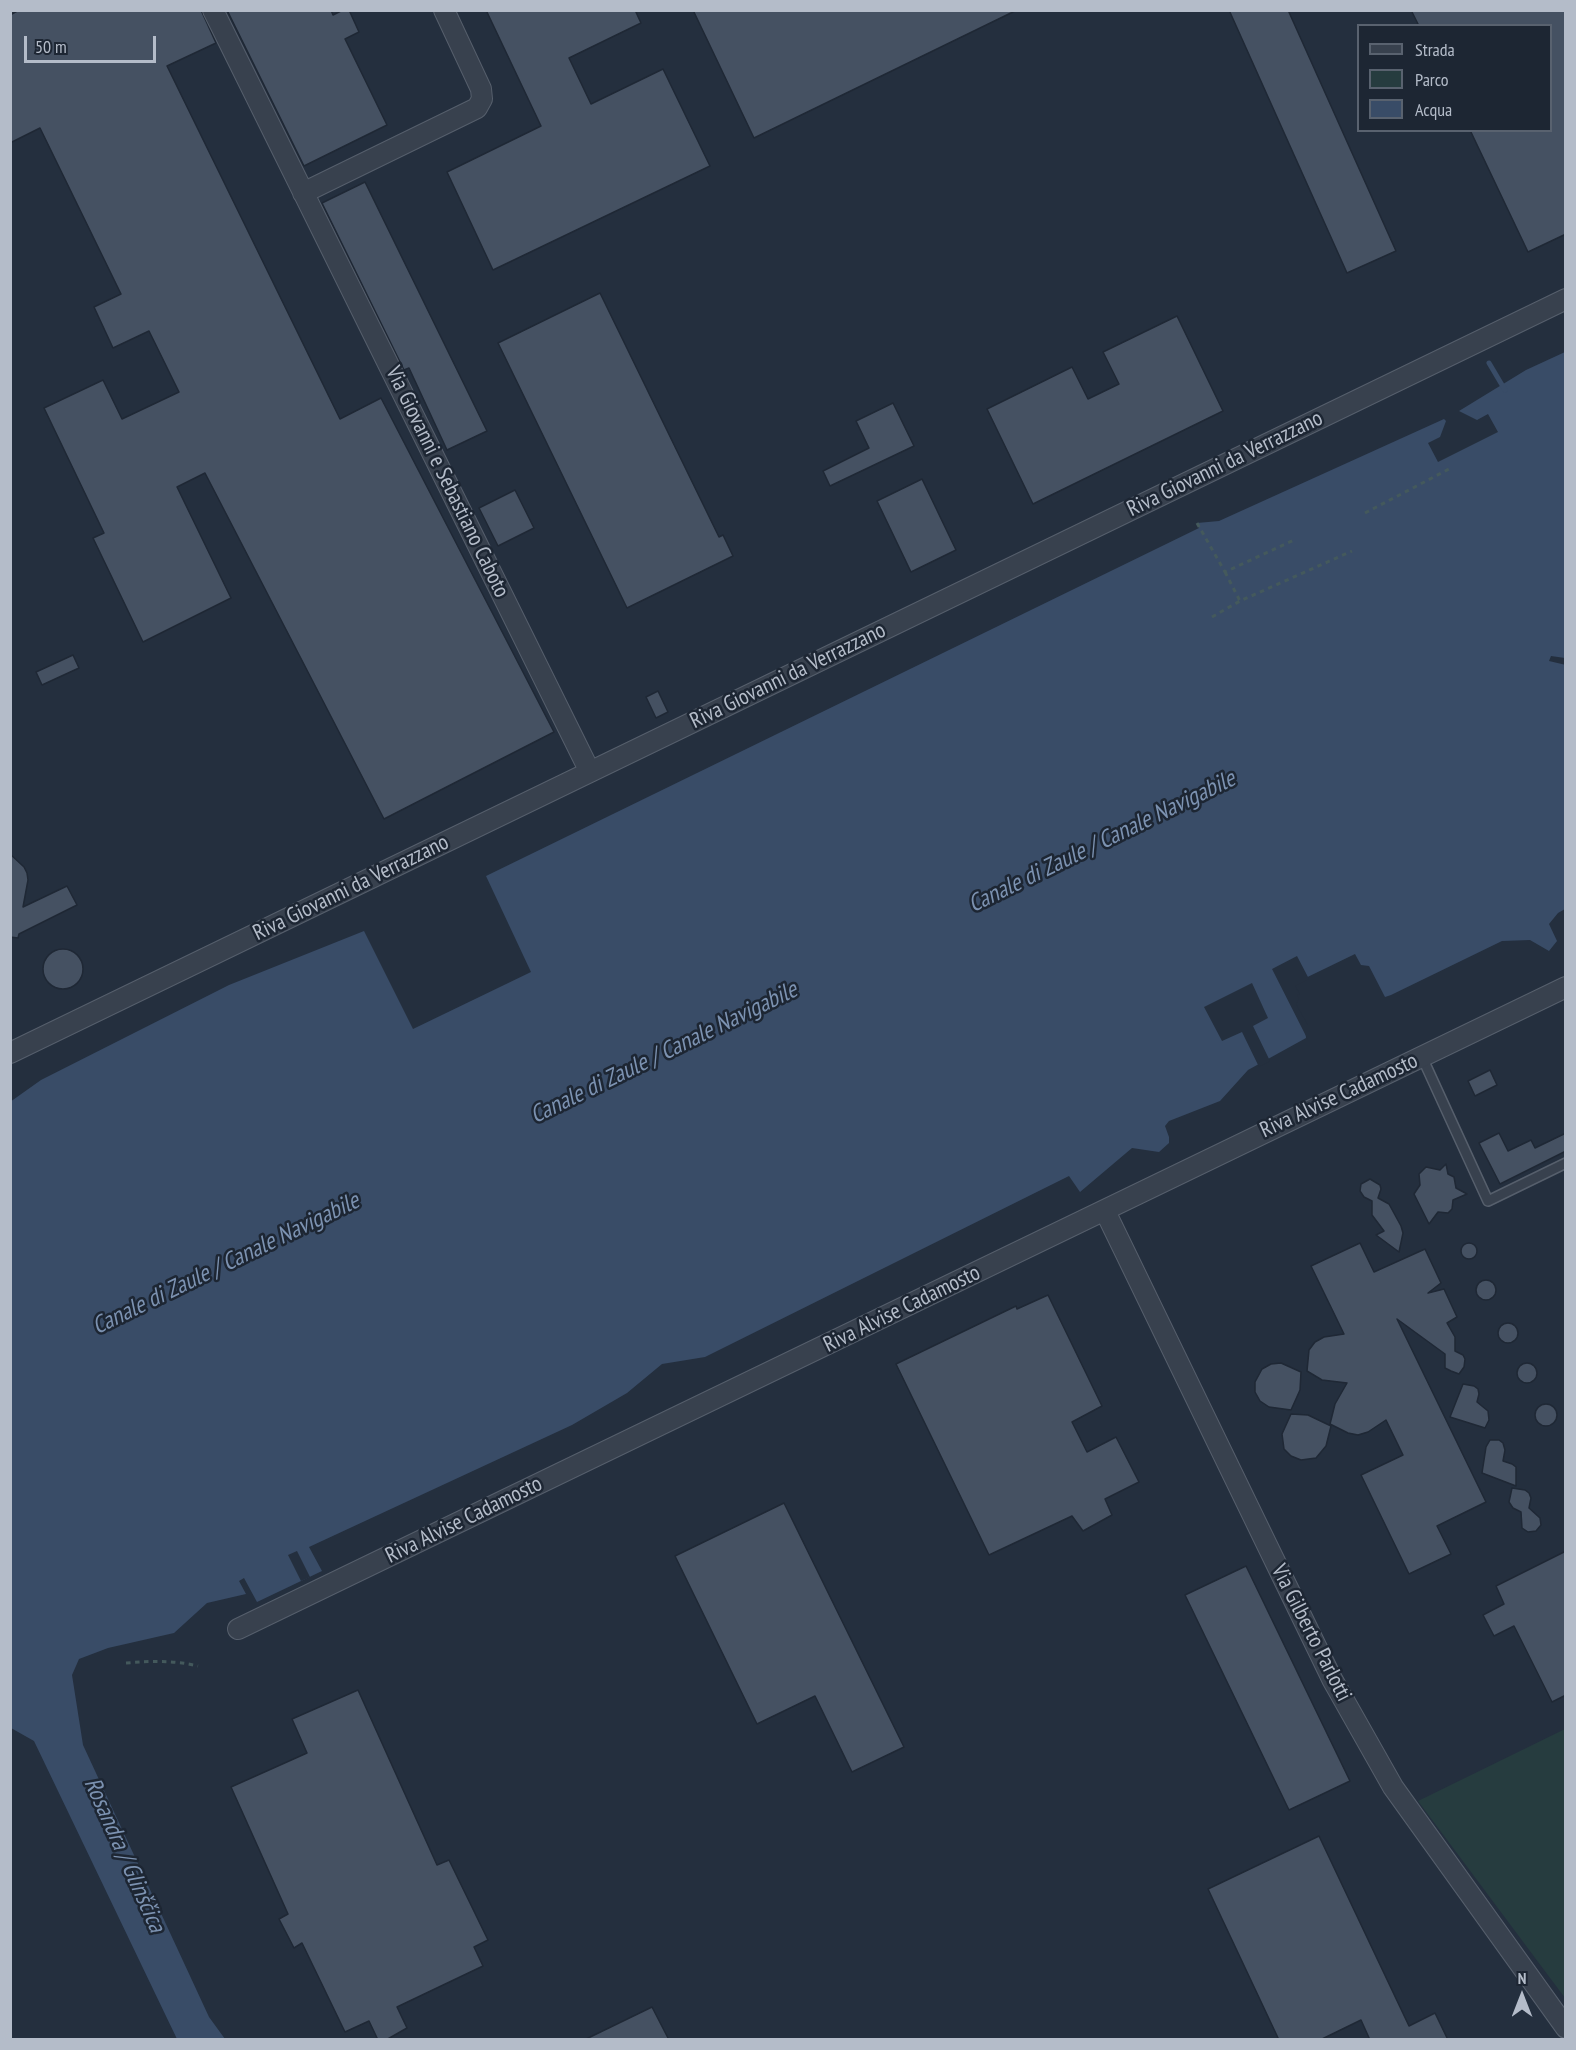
<!DOCTYPE html>
<meta charset="utf-8">
<style>
body{margin:0}
#map{position:relative;width:1576px;height:2050px;overflow:hidden;background:#242f3e;font-family:"PT Sans Narrow",sans-serif}
canvas{display:block}
.frame{position:absolute;inset:0;border:12px solid #b4bcc9;pointer-events:none}
.legend{position:absolute;left:1357px;top:24px;width:195px;height:108px;box-sizing:border-box;background:#1d2633;border:2px solid #59626f;margin:0;padding:8px 10px;list-style:none;font-size:18px;color:#b4bcc9}
.legend li{display:flex;align-items:center;gap:12px;height:30px}
.legend b{width:30px;border:2px solid #59626f}
.north{position:absolute;left:1492px;top:1966px;width:60px;height:60px;-webkit-text-stroke:4px #1d2633;paint-order:stroke;rotate:0deg;font-size:16px;font-weight:700;line-height:24px;text-align:center;color:#b4bcc9}
.north::after{content:'';display:block;margin:auto;width:21px;height:27px;background:#b4bcc9;clip-path:polygon(50% 0,100% 100%,50% 72%,0 100%)}
.scale{position:absolute;left:24px;top:36px;width:132px;height:27px;box-sizing:border-box;border:3px solid #b4bcc9;border-top:0;padding-left:8px;font-size:18px;line-height:21px;white-space:nowrap;color:#b4bcc9;-webkit-text-stroke:4px #1d2633;paint-order:stroke}
</style>
<div id="map">
<canvas width="1576" height="2050"></canvas>
<div class="frame"></div>
<ul class="legend">
<li><b style="height:8px;background:#38414e"></b>Strada</li>
<li><b style="height:16px;background:#263c3f"></b>Parco</li>
<li><b style="height:16px;background:#394c67"></b>Acqua</li>
</ul>
<div class="north">N</div>
<div class="scale">50 m</div>
</div>
<script>
const ctx = document.querySelector('canvas').getContext('2d');
ctx.lineJoin = 'round';
function fill(path, color) {
  ctx.fillStyle = color;
  ctx.fill(path, 'evenodd');
}
function stroke(path, color, width, dash) {
  ctx.strokeStyle = color;
  ctx.lineWidth = width;
  ctx.lineCap = dash ? 'butt' : 'round';
  ctx.setLineDash(dash || []);
  ctx.stroke(path);
}
function label(font, color, halo, rows, align = 'center') {
  ctx.font = font + ' "PT Sans Narrow",sans-serif';
  ctx.lineWidth = 5;
  ctx.setLineDash([]);
  ctx.textBaseline = 'middle';
  ctx.strokeStyle = halo;
  ctx.fillStyle = color;
  for (const [text, x, y, turn = 0] of rows) {
    ctx.save();
    ctx.translate(x, y);
    ctx.rotate((+turn || 0) * Math.PI / 180);
    ctx.textAlign = isNaN(turn) ? turn : align;
    if (halo) ctx.strokeText(text, 0, 0);
    ctx.fillText(text, 0, 0);
    ctx.restore();
  }
}
const green = new Path2D(`
 M1565 1729V1998L1418 1801Z`);
const water = new Path2D(`
 M1565 352V658L1551 656 1549 661 1566 665 1565 909 1558 913 1549 924 1557 941 1549 951 1530 940 1502 941 1391 995 1385 997 1369 966 1361 965 1355 954 1291 985 1293 1004 1305 1026 1306 1038 1248 1070 1220 1101 1169 1121 1165 1126 1169 1137V1143L1159 1152 1132 1148 1080 1192 1069 1176 705 1357 662 1364 627 1393 572 1425 309 1547 322 1571 257 1602 244 1578 239 1581 246 1594 207 1603 174 1633 108 1648 79 1659 72 1675 83 1745 209 2017 225 2039H177L34 1741 11 1728 10 1102 41 1080 229 985 364 931 413 1029 531 972 486 876 1199 528 1197 523 1219 521 1444 419 1446 421 1440 437 1428 443 1438 462 1498 432 1488 414 1477 420 1459 411 1526 370Z`);
const pier = new Path2D(`
 M1297 956 1309 979 1295 986 1300 994 1297 995 1299 999 1296 1004 1308 1025V1040L1272 969Z
 M1252 983 1268 1018 1253 1026 1270 1061 1259 1067 1242 1032 1222 1041 1204 1007Z
 M297 1551 310 1577 301 1581 288 1555Z`);
const stream = new Path2D(`
 M1489 363 1505 390`);
const building = new Path2D(`
 M19 10H201L216 43 167 66 340 419 381 398 554 732 384 819 205 473 177 487 231 598 143 642 93 538 104 533 44 408 103 380 122 419 179 392 149 331 113 348 94 307 121 294 40 128 10 143V15Z
 M227 10H331L333 15 343 10H349L359 32 345 39 387 125 304 166Z
 M486 10H635L641 23 569 58 591 104 663 69 710 166 493 270 447 172 541 126Z
 M693 10H1017L754 138Z
 M1229 10H1288L1396 251 1347 273Z
 M1411 10H1566V234L1528 252 1470 130H1551V26H1419Z
 M365 182 487 431 447 450 409 368 404 370 322 203Z
 M600 293 719 537 723 535 733 556 627 608 498 343Z
 M1177 316 1223 411 1033 504 987 409 1072 367 1088 399 1119 384 1103 352Z
 M893 403 914 446 830 486 823 471 869 448 856 421Z
 M922 479 956 550 911 572 877 501Z
 M515 490 534 528 498 546 479 508Z
 M73 655 79 668 42 685 36 672Z
 M658 691 668 712 656 718 646 697Z
 M10 854 24 867 27 873 28 880 23 907 67 886 77 905 19 934 18 938 10 937Z
 M43 969a20 20 0 1 1 40 0a20 20 0 1 1-40 0Z
 M1490 1070 1497 1085 1475 1096 1468 1081Z
 M1499 1133 1508 1151 1531 1140 1535 1148 1566 1133V1151L1500 1184 1479 1143Z
 M1446 1164 1448 1174 1454 1177 1456 1188 1467 1194 1453 1200 1452 1209 1448 1213 1438 1212 1429 1224 1414 1194 1420 1185 1419 1174 1426 1167 1440 1170Z
 M1370 1179 1380 1185 1381 1189 1378 1198 1389 1204 1401 1226 1403 1233 1399 1252 1376 1235 1384 1231 1372 1215V1201L1364 1197 1360 1191 1361 1184Z
 M1461 1251a8 8 0 1 1 16 0a8 8 0 1 1-16 0Z
 M1360 1243 1374 1272 1425 1249 1441 1283 1428 1293 1444 1289 1457 1317 1447 1323 1455 1337V1351L1463 1355 1465 1359 1464 1367 1459 1374 1451 1371 1445 1368V1354L1397 1319 1486 1502 1437 1526 1451 1554 1409 1574 1361 1475 1403 1455 1386 1420 1368 1432 1358 1435 1348 1433 1330 1424 1335 1404 1347 1383 1322 1380 1307 1371 1309 1350 1315 1342 1324 1337 1344 1334 1311 1266Z
 M1476 1290a10 10 0 1 1 20 0a10 10 0 1 1-20 0Z
 M1048 1295 1102 1406 1072 1422 1087 1452 1116 1437 1139 1482 1105 1499 1112 1515 1083 1531 1072 1516 989 1555 896 1364 1016 1306 1017 1309Z
 M1498 1333a10 10 0 1 1 20 0a10 10 0 1 1-20 0Z
 M1281 1363 1301 1372 1300 1390 1291 1410 1269 1407 1260 1401 1255 1392V1382L1262 1369 1271 1364Z
 M1517 1373a10 10 0 1 1 20 0a10 10 0 1 1-20 0Z
 M1463 1384 1474 1386 1478 1389 1479 1394 1477 1402 1488 1411 1489 1420 1485 1428 1450 1417Z
 M1535 1415a11 11 0 1 1 22 0a11 11 0 1 1-22 0Z
 M1291 1414 1308 1415 1331 1426 1326 1446 1316 1458 1301 1460 1291 1456 1284 1449 1282 1434Z
 M1490 1440H1499L1503 1443 1505 1450 1503 1461 1512 1464 1516 1467V1486L1482 1473 1486 1447Z
 M1512 1488 1525 1490 1529 1493 1531 1498 1529 1508 1540 1518 1541 1525 1536 1531 1528 1532 1522 1528 1521 1512 1513 1508 1509 1502Z
 M784 1503 904 1747 852 1772 815 1696 757 1724 675 1556Z
 M1566 1551V1695L1552 1702 1514 1626 1494 1636 1483 1615 1504 1604 1496 1586Z
 M1246 1566 1350 1781 1289 1810 1185 1595Z
 M358 1690 437 1865 449 1860 488 1940 474 1947 483 1966 397 2007 407 2028 386 2040H378L369 2021 345 2032 302 1943 294 1948 279 1919 288 1914 231 1787 307 1753 292 1719Z
 M1319 1836 1409 2026 1435 2013 1448 2040H1370L1361 2020 1320 2040H1279L1208 1889Z
 M652 2007 669 2040H584Z`);
const path = new Path2D(`
 M1365 513 1451 468
 M1197 523 1225 572 1294 540
 M1225 572 1240 601
 M1212 617 1240 601 1352 551
 M126 1663C151 1661 173 1660 198 1666`);
const lane = new Path2D(`
 M1422 1057 1488 1201 1566 1163`);
const street = new Path2D(`
 M213 10 590 772
 M303 193 477 108 482 99 481 89 444 10
 M10 1053 1566 299
 M1105 1211 1332 1679 1393 1787 1566 2028
 M238 1629 1566 987`);
const streetNames = [
 ["Riva Giovanni da Verrazzano",1225,464,-26],
 ["Via Giovanni e Sebastiano Caboto",447,482,64],
 ["Riva Giovanni da Verrazzano",788,676,-26],
 ["Riva Giovanni da Verrazzano",351,888,-26],
 ["Riva Alvise Cadamosto",1339,1096,-25],
 ["Riva Alvise Cadamosto",902,1309,-26],
 ["Riva Alvise Cadamosto",464,1520,-26],
 ["Via Gilberto Parlotti",1311,1633,63]
];
const waterNames = [
 ["Canale di Zaule / Canale Navigabile",1102,842,-26],
 ["Canale di Zaule / Canale Navigabile",664,1053,-26],
 ["Canale di Zaule / Canale Navigabile",226,1264,-26],
 ["Rosandra / Glinščica",124,1855,66]
];
fill(green, '#263c3f');
fill(water, '#394c67');
fill(pier, '#242f3e');
stroke(stream, '#394c67', 5);
fill(building, '#455162');
stroke(building, '#1f2835', 1.5);
stroke(lane, '#565f6c', 12);
stroke(street, '#565f6c', 22);
stroke(path, '#44595c', 3, [4.5, 4.5]);
stroke(lane, '#38414e', 9);
stroke(street, '#38414e', 20);
label('22px', '#b4bcc9', '#1d2633', streetNames);
label('italic 24px', '#7c92b1', '#1d2633', waterNames);
</script>
